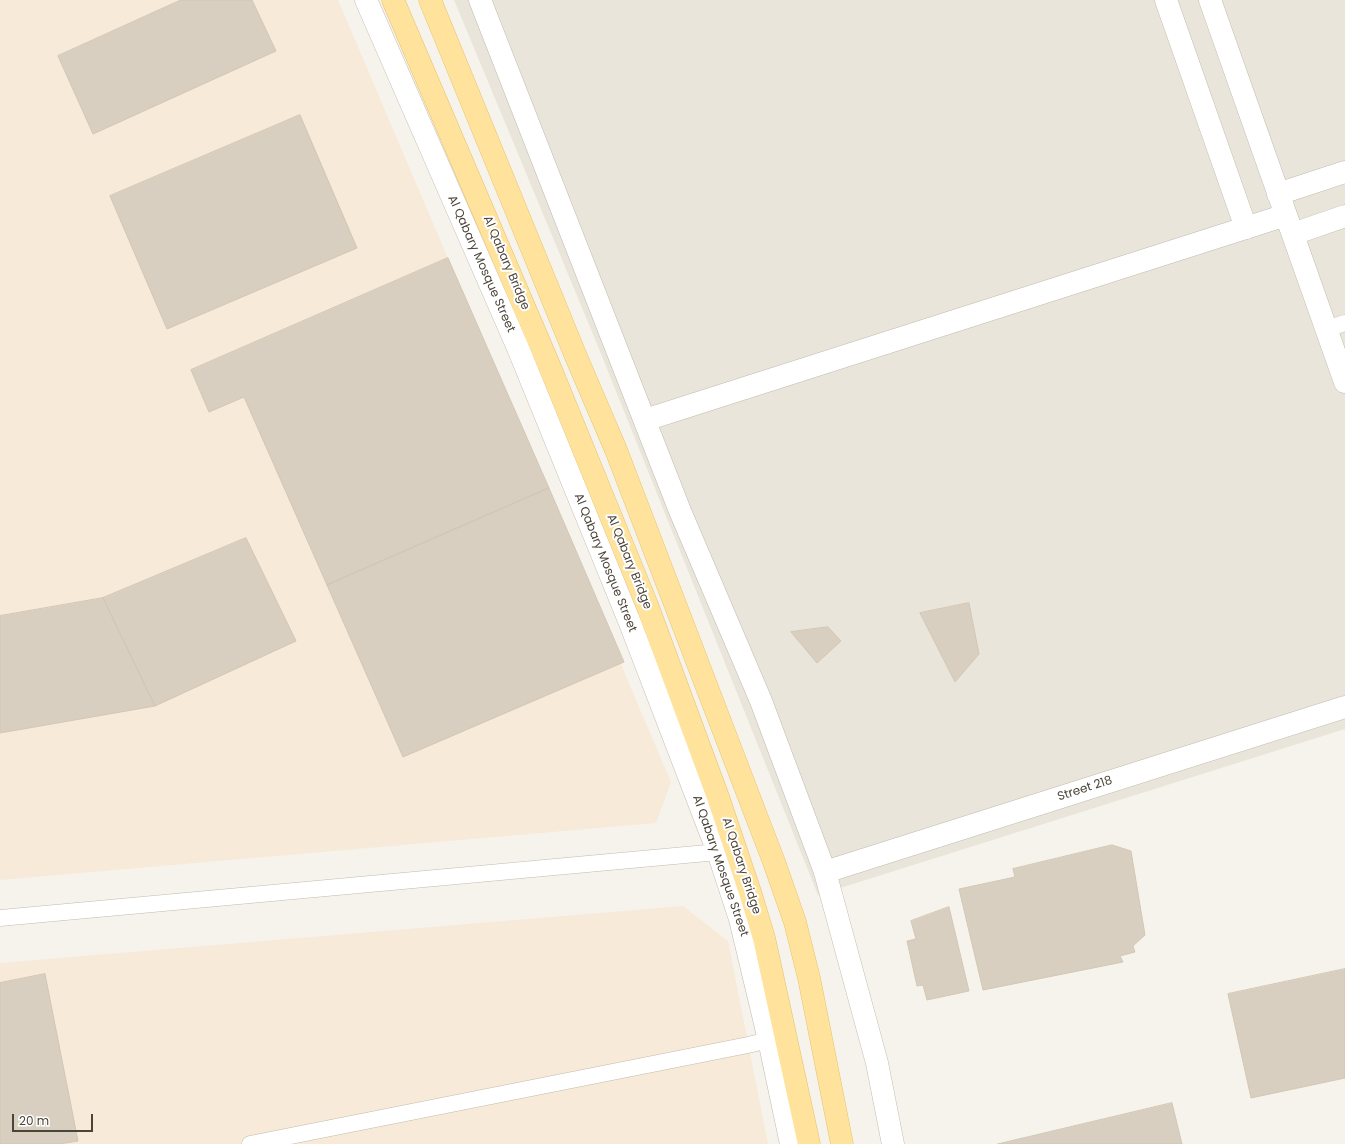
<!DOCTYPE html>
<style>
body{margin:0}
#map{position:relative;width:1345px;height:1144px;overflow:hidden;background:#f6f3ec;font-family:Poppins,sans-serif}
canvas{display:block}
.scale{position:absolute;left:12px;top:1114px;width:81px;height:18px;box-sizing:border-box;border:2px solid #4b4439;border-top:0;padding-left:5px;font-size:12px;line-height:14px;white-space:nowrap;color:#4b4439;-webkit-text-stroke:3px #fff;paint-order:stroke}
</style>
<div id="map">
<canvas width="1345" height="1144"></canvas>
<div class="scale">20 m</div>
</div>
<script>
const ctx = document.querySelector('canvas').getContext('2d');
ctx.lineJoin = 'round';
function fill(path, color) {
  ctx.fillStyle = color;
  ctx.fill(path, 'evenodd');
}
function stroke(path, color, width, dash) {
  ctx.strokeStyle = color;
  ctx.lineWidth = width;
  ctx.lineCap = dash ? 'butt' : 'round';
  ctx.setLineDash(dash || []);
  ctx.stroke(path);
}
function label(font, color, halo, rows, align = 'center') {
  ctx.font = font + ' Poppins,sans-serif';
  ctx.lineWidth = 4;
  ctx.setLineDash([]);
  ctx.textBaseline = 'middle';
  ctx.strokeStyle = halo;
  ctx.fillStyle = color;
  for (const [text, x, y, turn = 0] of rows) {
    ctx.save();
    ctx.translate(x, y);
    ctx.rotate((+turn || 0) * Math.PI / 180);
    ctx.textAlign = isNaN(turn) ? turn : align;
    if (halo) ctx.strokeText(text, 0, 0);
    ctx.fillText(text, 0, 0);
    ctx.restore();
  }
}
const residential = new Path2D(`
 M454 0H1345V729L818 895 595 339Z`);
const commercial = new Path2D(`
 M0 0H338L671 782 656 823 0 880Z
 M683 906 728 941 768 1144H0V963Z`);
const building = new Path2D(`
 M181 0H252L276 51 93 134 58 56Z
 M300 115 357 248 167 329 110 196Z
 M448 258 549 488 327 585 244 397 209 412 191 370Z
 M549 488 624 662 403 757 327 585Z
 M246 538 296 641 155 706 103 598Z
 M103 598 155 706 0 733V616Z
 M969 603 979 654 955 682 920 613Z
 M828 627 841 641 817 663 791 632Z
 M1112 845 1131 851 1145 935 1133 946 1135 952 1120 956 1123 962 983 990 959 889 1015 877 1013 869Z
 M949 907 969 991 927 1000 923 985 917 986 907 941 916 939 911 921Z
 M1345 969V1078L1251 1098 1228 994Z
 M45 974 78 1141 59 1144H0V983Z
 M1172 1103 1182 1144H998Z`);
const service = new Path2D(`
 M1326 329 1345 323
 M0 918 718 852
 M250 1144 748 1045 769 1040`);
const minor = new Path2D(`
 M1166 0 1246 228
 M1210 0 1345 382
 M1278 194 1345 172
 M1293 234 1345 216
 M645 420 1286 215
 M825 872 1345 707`);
const tertiary = new Path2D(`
 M366 0 518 348 630 623 718 852 740 919 769 1040 791 1144
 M480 0 680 511 761 701 825 872 877 1063 893 1144`);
const primary = new Path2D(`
 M393 0 549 365 647 605 718 797 751 895 764 938 809 1144
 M430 0 577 359 616 450 774 862 795 922 809 978 842 1144`);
const streetNames = [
 ["Al Qabary Bridge",506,263,67],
 ["Al Qabary Mosque Street",481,264,66],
 ["Al Qabary Bridge",629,562,68],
 ["Al Qabary Mosque Street",605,563,68],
 ["Street 218",1085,789,-18],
 ["Al Qabary Mosque Street",720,866,71],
 ["Al Qabary Bridge",741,866,72]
];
fill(residential, '#eae5da');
fill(commercial, '#f7ead8');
fill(building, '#d8cfc1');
stroke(building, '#d3c7b4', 1);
stroke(service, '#c2bbae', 17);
stroke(minor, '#c2bbae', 23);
stroke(tertiary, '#c2bbae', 23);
stroke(primary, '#e6c16a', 23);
stroke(service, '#fff', 16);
stroke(minor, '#fff', 22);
stroke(tertiary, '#fff', 22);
stroke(primary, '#ffe39c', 22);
label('12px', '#4b4439', '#fff', streetNames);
</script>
